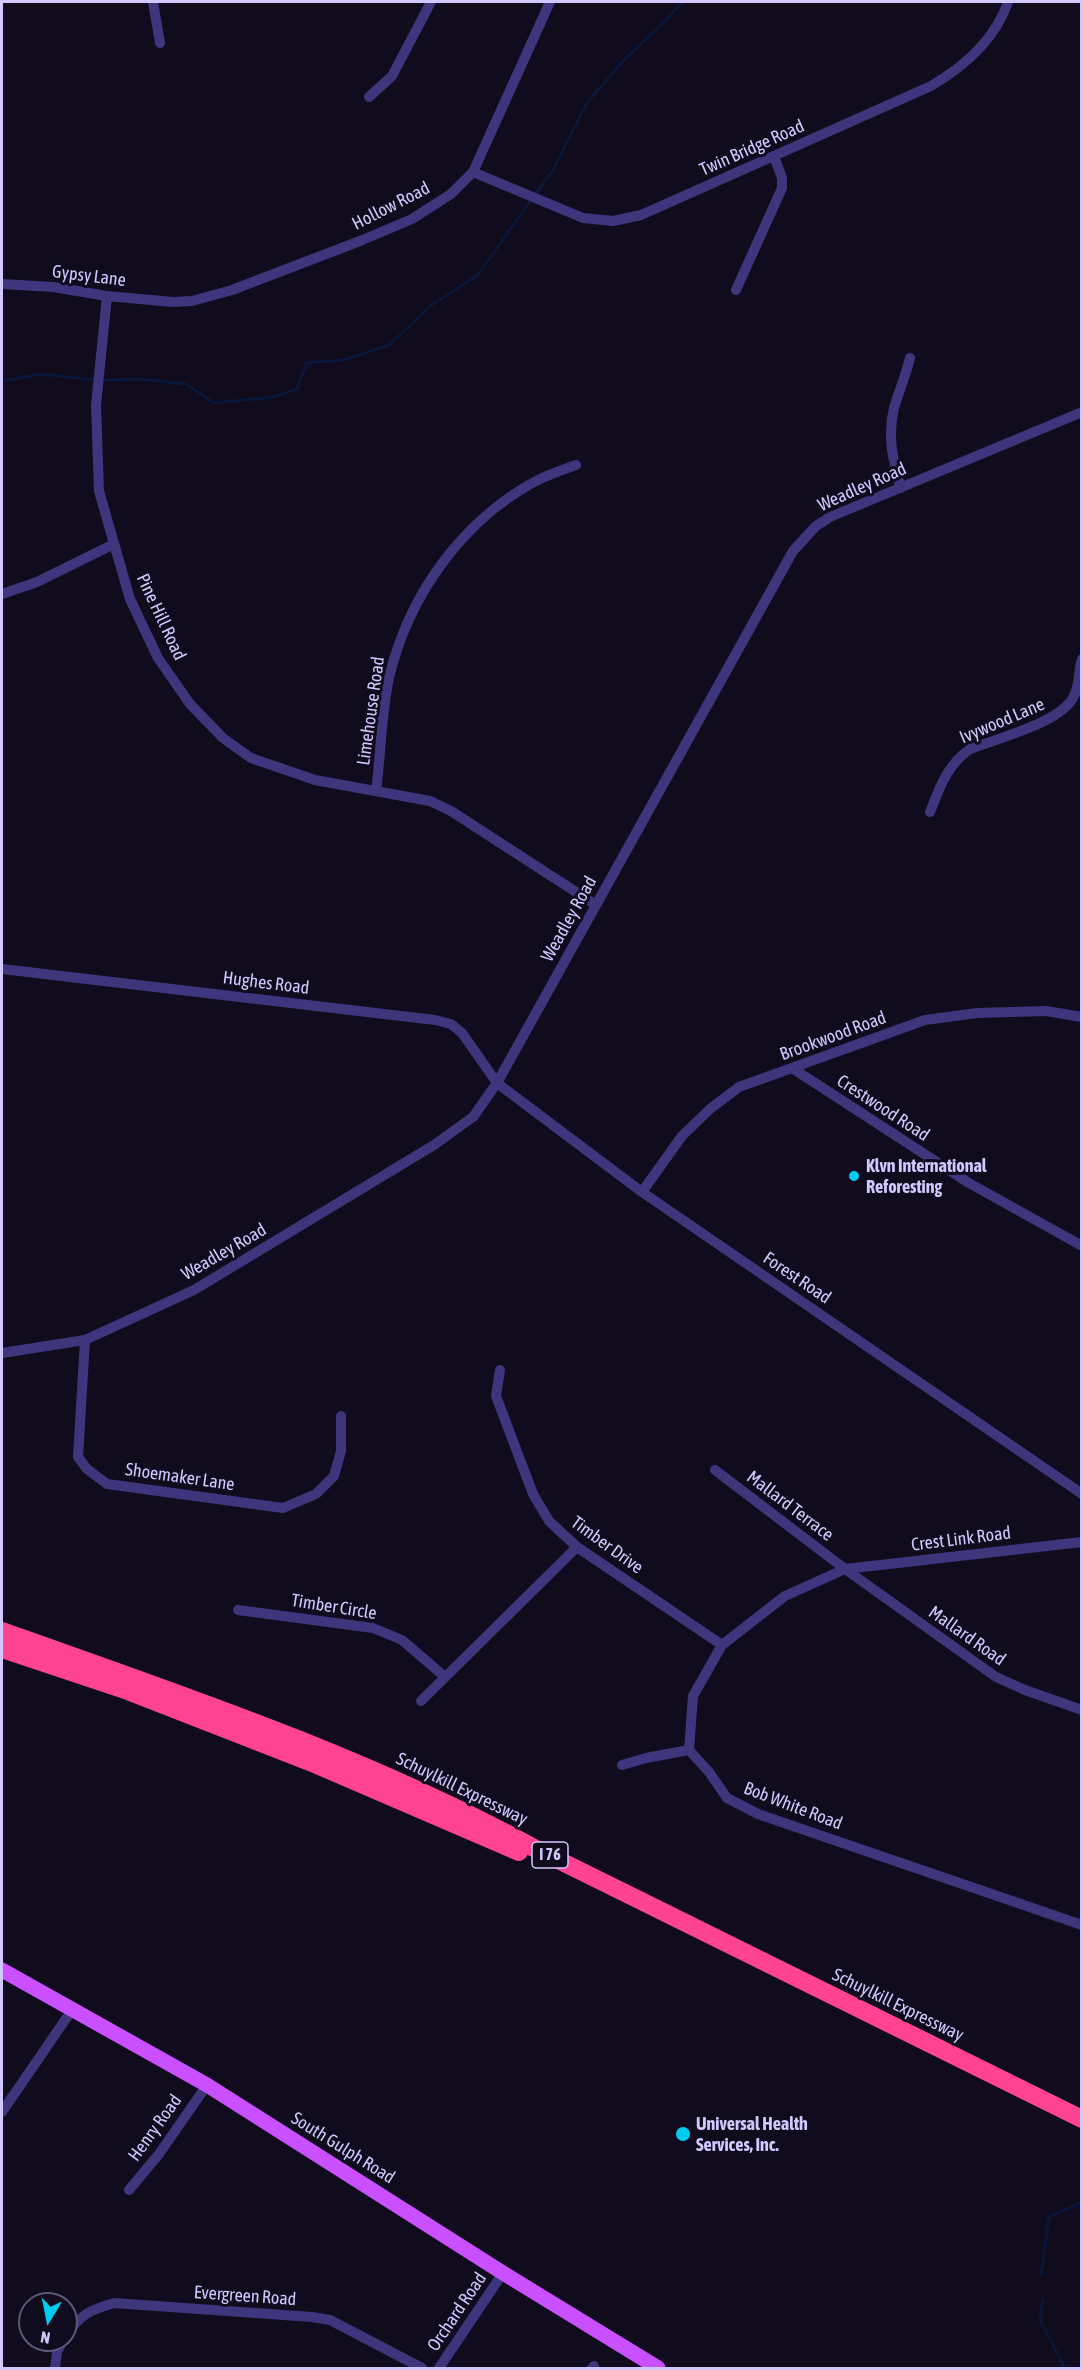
<!DOCTYPE html>
<style>
body{margin:0}
#map{position:relative;width:1083px;height:2370px;overflow:hidden;background:#100c1e;font-family:"Asap Condensed",sans-serif}
canvas{display:block}
.frame{position:absolute;inset:0;border:3px solid #d2c8ff;pointer-events:none}
.north{position:absolute;left:18px;top:2292px;width:60px;height:60px;box-sizing:border-box;background:#100c1e;border:2px solid #5e5778;border-radius:50%;rotate:190deg;font-size:16px;font-weight:700;line-height:24px;text-align:center;color:#d2c8ff}
.north::after{content:'';display:block;margin:auto;width:21px;height:27px;background:#00cbf3;clip-path:polygon(50% 0,100% 100%,50% 72%,0 100%)}
</style>
<div id="map">
<canvas width="1083" height="2370"></canvas>
<div class="frame"></div>
<div class="north">N</div>
</div>
<script>
const ctx = document.querySelector('canvas').getContext('2d');
ctx.lineJoin = 'round';
function stroke(path, color, width, dash) {
  ctx.strokeStyle = color;
  ctx.lineWidth = width;
  ctx.lineCap = dash ? 'butt' : 'round';
  ctx.setLineDash(dash || []);
  ctx.stroke(path);
}
function label(font, color, halo, rows, align = 'center') {
  ctx.font = font + ' "Asap Condensed",sans-serif';
  ctx.lineWidth = 6;
  ctx.setLineDash([]);
  ctx.textBaseline = 'middle';
  ctx.strokeStyle = halo;
  ctx.fillStyle = color;
  for (const [text, x, y, turn = 0] of rows) {
    ctx.save();
    ctx.translate(x, y);
    ctx.rotate((+turn || 0) * Math.PI / 180);
    ctx.textAlign = isNaN(turn) ? turn : align;
    if (halo) ctx.strokeText(text, 0, 0);
    ctx.fillText(text, 0, 0);
    ctx.restore();
  }
}
const stream = new Path2D(`
 M535 194 552 172 587 103 623 61 666 20 682 2
 M102 380 142 379 186 384 214 403 274 397 297 389 307 363 344 360 389 345 433 304 478 275 531 200
 M2 381 41 374 96 380
 M1041 2275 1049 2217 1082 2202
 M1043 2299 1040 2320 1065 2368`);
const minor = new Path2D(`
 M153 2 160 43
 M369 97 392 76 431 2
 M473 172 583 218 613 221 641 215 931 86C965 66 995 40 1008 2
 M2 284 53 287 107 296 173 302 192 301 232 290 360 241 412 219 451 194 473 172 550 2
 M736 290 782 188V178L774 156
 M107 296 96 405 99 491 130 599 158 658 190 704 223 738 251 758 315 780 430 801 451 811 596 905
 M901 488C893 461 887 436 894 408 899 391 906 375 910 358
 M2 594 37 582 114 544
 M376 791C381 754 381 715 389 678 408 597 460 523 534 482 547 475 562 470 576 465
 M930 812C940 787 947 765 970 749 998 738 1061 723 1074 696 1080 685 1078 671 1082 659
 M2 969 435 1020 451 1024 462 1033 497 1083 642 1192 1082 1494
 M792 1068 969 1183 1082 1246
 M642 1192 682 1136 710 1109 739 1087 925 1020 977 1013 1046 1011 1082 1017
 M85 1340 78 1457 87 1469 107 1484 283 1508 316 1494 334 1476 341 1451V1416
 M2 1353 85 1340 194 1290 434 1145 473 1117 497 1083 793 551 816 526 830 517 1082 412
 M500 1370 496 1396 533 1494 549 1521 577 1547 722 1645
 M715 1470 845 1569 996 1677 1025 1690 1082 1710
 M1082 1542 845 1569 785 1596 722 1645 693 1696 689 1750 709 1772 727 1798 758 1814 1082 1925
 M238 1610 373 1628 402 1640 445 1677
 M421 1701 577 1547
 M622 1765 646 1758 689 1750
 M2 2112 72 2010
 M129 2190 159 2154 207 2085
 M66 2335C81 2314 90 2310 114 2303L312 2317 330 2320 422 2368
 M55 2368 57 2352 63 2340
 M439 2368 503 2273
 M592 2368 594 2366`);
const primary = new Path2D(`
 M2 1970 207 2085 503 2273 658 2368`);
const motorway = new Path2D(`
 M2 1631C182 1695 365 1756 534 1848L1082 2119
 M2 1649 128 1691 310 1762 519 1852`);
const markers = [
 [854,1176,6,"#00cbf3"],
 [683,2134,8,"#00cbf3"]
];
const shields = [
 [550,1855,36]
];
const shieldNames = [
 ["I 76",550,1855]
];
const streetNames = [
 ["Twin Bridge Road",752,148,-24],
 ["Hollow Road",391,206,-27],
 ["Gypsy Lane",89,276,7],
 ["Weadley Road",862,487,-24],
 ["Pine Hill Road",161,617,65],
 ["Limehouse Road",371,711,-82],
 ["Ivywood Lane",1002,721,-23],
 ["Weadley Road",569,919,-61],
 ["Hughes Road",266,983,7],
 ["Brookwood Road",833,1036,-20],
 ["Crestwood Road",883,1108,33],
 ["Weadley Road",224,1252,-30],
 ["Forest Road",797,1278,34],
 ["Shoemaker Lane",180,1477,8],
 ["Mallard Terrace",790,1506,37],
 ["Crest Link Road",961,1539,-7],
 ["Timber Drive",607,1545,36],
 ["Timber Circle",334,1607,9],
 ["Mallard Road",967,1636,35],
 ["Schuylkill Expressway",462,1789,26],
 ["Bob White Road",793,1806,21],
 ["Schuylkill Expressway",898,2005,26],
 ["Henry Road",155,2128,-54],
 ["South Gulph Road",343,2148,32],
 ["Evergreen Road",245,2296,4],
 ["Orchard Road",457,2312,-56]
];
const poiNames = [
 ["Klvn International",866,1166],
 ["Reforesting",866,1187],
 ["Universal Health",696,2124],
 ["Services, Inc.",696,2145]
];
stroke(stream, '#08173a', 3);
stroke(minor, '#3e367d', 10);
stroke(primary, '#c94fff', 15);
stroke(motorway, '#ff4391', 18);
for (const [x, y, r, color] of markers) {
  const dot = new Path2D();
  dot.arc(x, y, r, 0, 2 * Math.PI);
  ctx.fillStyle = color;
  ctx.fill(dot);
  stroke(dot, '#100c1e', 2);
}
for (const [x, y, w] of shields) {
  const box = new Path2D();
  box.roundRect(x - w / 2, y - 13, w, 26, 4.5);
  ctx.fillStyle = '#100c1e';
  ctx.fill(box);
  stroke(box, '#d2c8ff', 1.5);
}
label('bold 16px', '#d2c8ff', null, shieldNames);
label('18px', '#d2c8ff', '#100c1e', streetNames);
label('bold 18px', '#d2c8ff', '#100c1e', poiNames, 'left');
</script>
